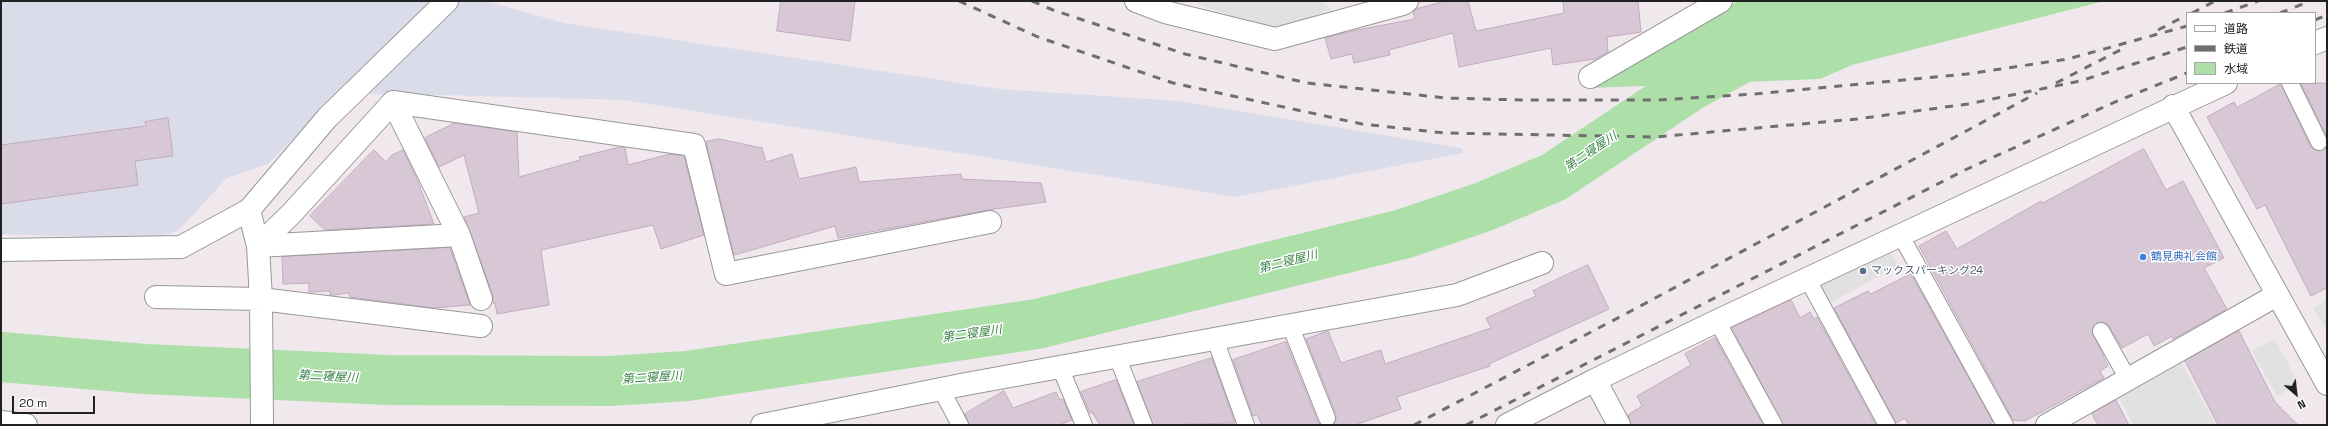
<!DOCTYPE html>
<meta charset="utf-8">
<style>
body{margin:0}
#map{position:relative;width:2328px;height:426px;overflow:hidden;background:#f1e8ee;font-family:"Space Grotesk","Noto Sans JP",sans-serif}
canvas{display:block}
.frame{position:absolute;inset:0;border:2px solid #212121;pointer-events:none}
.legend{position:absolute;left:2186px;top:12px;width:130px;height:72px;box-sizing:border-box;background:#fff;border:1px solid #a6a6a6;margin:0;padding:5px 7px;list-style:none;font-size:12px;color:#212121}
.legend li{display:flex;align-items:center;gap:8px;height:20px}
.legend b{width:20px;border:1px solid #a6a6a6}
.north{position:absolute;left:2276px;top:374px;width:40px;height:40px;-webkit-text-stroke:3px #fff;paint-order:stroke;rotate:152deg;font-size:11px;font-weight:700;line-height:16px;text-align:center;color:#212121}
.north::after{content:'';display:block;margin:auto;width:14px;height:18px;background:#212121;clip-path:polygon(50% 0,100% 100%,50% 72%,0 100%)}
.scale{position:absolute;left:12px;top:396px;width:83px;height:18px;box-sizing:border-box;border:2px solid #212121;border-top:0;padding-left:5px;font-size:12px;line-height:14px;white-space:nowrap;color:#212121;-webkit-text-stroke:3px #fff;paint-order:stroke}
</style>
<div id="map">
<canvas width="2328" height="426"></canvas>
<div class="frame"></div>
<ul class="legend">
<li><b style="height:5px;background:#fff"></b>道路</li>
<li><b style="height:5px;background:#6f6f6f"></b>鉄道</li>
<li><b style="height:11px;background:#addfa9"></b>水域</li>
</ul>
<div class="north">N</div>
<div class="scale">20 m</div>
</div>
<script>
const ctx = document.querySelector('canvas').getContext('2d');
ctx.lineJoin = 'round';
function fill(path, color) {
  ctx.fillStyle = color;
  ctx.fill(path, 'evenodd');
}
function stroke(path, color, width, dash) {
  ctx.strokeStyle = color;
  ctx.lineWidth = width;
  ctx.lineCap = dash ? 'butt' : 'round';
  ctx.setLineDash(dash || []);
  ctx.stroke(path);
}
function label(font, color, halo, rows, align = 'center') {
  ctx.font = font + ' "Space Grotesk","Noto Sans JP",sans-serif';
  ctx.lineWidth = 3;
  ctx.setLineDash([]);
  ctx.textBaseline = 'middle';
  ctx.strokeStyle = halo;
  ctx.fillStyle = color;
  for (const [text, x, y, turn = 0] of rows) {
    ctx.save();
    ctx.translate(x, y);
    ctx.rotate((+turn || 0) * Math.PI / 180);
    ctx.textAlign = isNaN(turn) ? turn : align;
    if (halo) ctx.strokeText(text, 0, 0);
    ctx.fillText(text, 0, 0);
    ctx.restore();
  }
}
const industrial = new Path2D(`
 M1 1H486L564 23 1000 89 1180 101 1462 148 1463 153 1236 197 624 100 443 95 337 94 268 164 227 178 178 231 149 239 1 234Z`);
const parking = new Path2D(`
 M1199 1H1322L1331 9 1275 31 1197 4Z
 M1881 248 1892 254 1899 265 1830 303 1821 287 1826 277Z
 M2327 299V330L2313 308Z
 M2275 339 2299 384 2277 396 2252 351Z
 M2182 363 2216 425H2134L2119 398Z`);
const water = new Path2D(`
 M1738 1H2105L1852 65 1820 79 1591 88Z`);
const river = new Path2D(`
 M1 357 145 369 388 380 610 381 687 376 1037 324 1403 234 1483 207 1554 177 1692 85 1804 24 1879 1`);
const building = new Path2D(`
 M781 1H855L850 41 777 31Z
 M1446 1H1468L1476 31 1564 13 1563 1H1638L1641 32 1607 37 1608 52 1595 59 1553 65 1551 48 1459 67 1453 33 1389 50 1390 55 1354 63 1352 54 1331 59 1325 38 1357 30 1415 19 1413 12 1416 9Z
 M2301 83H2327V137Z
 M2281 84 2311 147 2319 151 2327 147V288L2311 296 2265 205 2257 209 2207 117 2234 102 2237 107Z
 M168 118 173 156 135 161 138 185 1 204V145L146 126 145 122Z
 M455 123 517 132 519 177 580 160 579 157 620 147 625 148 628 165 670 154 684 156 704 235 661 249 653 225 541 250 549 305 497 314 495 303H493V295L464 217 479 213 464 155 439 167 425 138Z
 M719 139 762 148 766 162 792 154 799 179 856 167 859 182 961 174 962 179 1041 183 1046 202 988 210 838 238 835 226 734 255 706 142Z
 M2144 149 2166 190 2183 181 2224 258 2204 268 2227 309 2173 339 2172 336 2154 346 2148 334 2122 348 2109 326 2105 323H2097L2092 331 2108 366 2100 371 2104 378 2025 421 2013 420 1919 246 1946 231 1957 249 2041 201 2042 203Z
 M374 150 386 162 392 155 403 150 417 179 434 224 325 230 310 216Z
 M450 248 470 305 434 308 350 297 349 293 333 295H330V291L309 292V283L283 284 282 257Z
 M1588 265 1609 309 1489 364 1490 366 1397 397 1401 409 1355 425H1333L1336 420V414L1306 339 1328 331 1341 363 1381 350 1385 364 1491 328 1486 318 1536 296 1533 291Z
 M1911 274 1993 422 1988 425H1909L1905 418 1896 423 1834 308 1868 291 1870 294Z
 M1791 300 1800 318 1810 312 1814 319 1817 317 1876 425H1783L1732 328Z
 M2239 331 2275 402 2298 425H2218L2185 361Z
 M1715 338 1763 425H1631L1628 415 1642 406 1637 396 1691 365 1685 354Z
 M1286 342 1318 422 1321 425H1262L1257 415 1253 416 1233 360Z
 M1212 358 1235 423 1153 425 1137 382Z
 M1116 380 1134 425H1100L1092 412 1090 413 1081 392Z
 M1004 391 1013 408 1056 392 1060 400 1063 399 1072 420 1059 425H969L965 414Z
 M2116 400 2129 425H2098L2092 414Z`);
const service = new Path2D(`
 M2290 83 2319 142
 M1900 234 2005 425
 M1807 278 1887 425
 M1717 321 1774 425
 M1290 325 1327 418
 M2101 331 2128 379
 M1215 339 1246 425
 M1117 356 1144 425
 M1060 367 1084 425
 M941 389 960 425`);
const minor = new Path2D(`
 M1136 1 1165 12 1275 39 1403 4 1407 1
 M2315 43 2327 38
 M1590 77 1721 1
 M2173 106 2327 384
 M249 210 258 246 261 299 262 425
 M258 246 459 235
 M258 246 291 214 393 102
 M1 250 181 247 249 210 327 118 447 1
 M156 297 261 299 481 326
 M481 299 459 235 393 102 694 145 726 274 990 222
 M1595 380 1619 425
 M1 422 26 425
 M762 425 966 384 1457 295 1542 263
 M1507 425 1595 380 1717 321 2226 83
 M2047 425 2277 295`);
const rail = new Path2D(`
 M959 1 1038 37 1173 83 1362 124 1445 133 1656 137 1857 119 1968 104 2080 81 2187 47
 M1032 1 1053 10 1185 54 1307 83 1446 98 1522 100H1657L1755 94 1967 74 2068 59 2187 26
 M2192 13 2215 1
 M2225 13 2258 1
 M2280 13 2310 1
 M2315 20 2327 15
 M2158 30 2187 15
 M2056 83 2126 47
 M1414 425 1631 311 2037 93
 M1466 425 1965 170 2115 102 2187 73`);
const markers = [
 [2143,257,4,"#3f7fe0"],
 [1863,271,4,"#5c6f8a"]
];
const shopNames = [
 ["鶴見典礼会館",2151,257]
];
const serviceNames = [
 ["マックスパーキング24",1871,271]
];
const waterNames = [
 ["第二寝屋川",1591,152,-34],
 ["第二寝屋川",1288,262,-14],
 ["第二寝屋川",972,334,-8],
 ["第二寝屋川",328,377,3],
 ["第二寝屋川",652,378,-4]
];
fill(industrial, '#dadcea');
fill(parking, '#e1e1e1');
fill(water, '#addfa9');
stroke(river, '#addfa9', 50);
fill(building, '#d8c8d6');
stroke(building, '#c3aac0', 1);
stroke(service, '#989898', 18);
stroke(minor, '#989898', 24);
stroke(service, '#fff', 16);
stroke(minor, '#fff', 22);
stroke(rail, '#6f6f6f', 3, [8, 8]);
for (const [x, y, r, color] of markers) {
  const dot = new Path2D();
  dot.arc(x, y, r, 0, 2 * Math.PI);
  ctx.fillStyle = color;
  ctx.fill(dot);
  stroke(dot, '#fff', 1.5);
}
label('11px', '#366cbe', '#fff', shopNames, 'left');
label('11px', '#4e5e75', '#fff', serviceNames, 'left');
label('italic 12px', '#3a8248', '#fff', waterNames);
</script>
